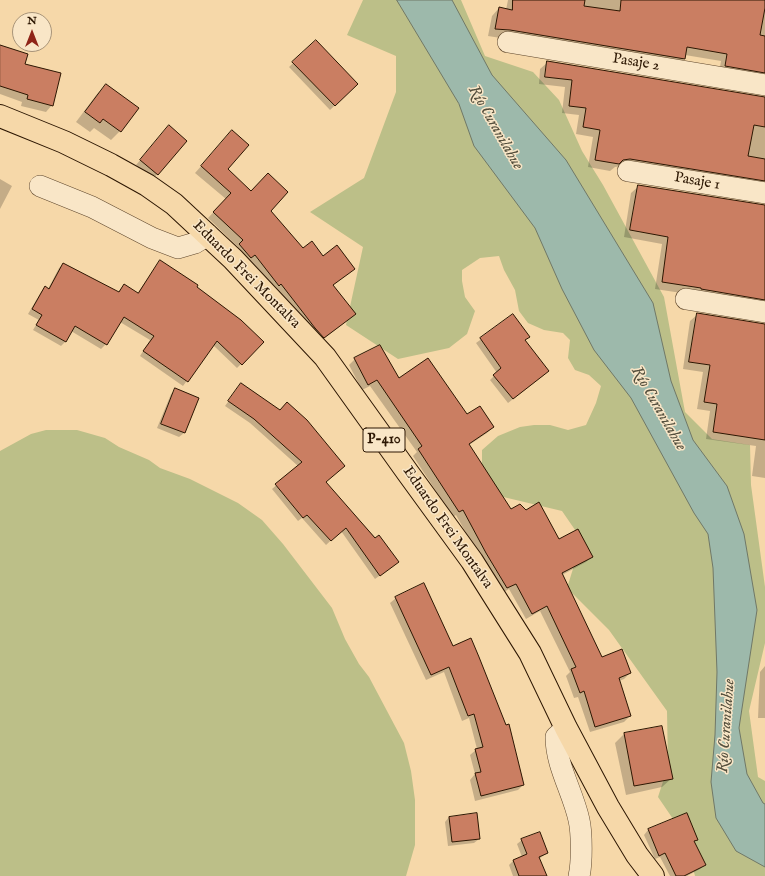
<!DOCTYPE html>
<meta charset="utf-8">
<style>
body{margin:0}
#map{position:relative;width:765px;height:876px;overflow:hidden;background:#f6d8a9;font-family:"IM FELL English",serif}
canvas{display:block}
.north{position:absolute;left:12px;top:12px;width:40px;height:40px;box-sizing:border-box;background:#f9e6c7;border:1px solid #a79378;border-radius:50%;rotate:0deg;font-size:11px;font-weight:700;line-height:16px;text-align:center;color:#2c1602}
.north::after{content:'';display:block;margin:auto;width:14px;height:18px;background:#8f2418;clip-path:polygon(50% 0,100% 100%,50% 72%,0 100%)}
</style>
<div id="map">
<canvas width="765" height="876"></canvas>
<div class="north">N</div>
</div>
<script>
const ctx = document.querySelector('canvas').getContext('2d');
ctx.lineJoin = 'round';
function fill(path, color) {
  ctx.fillStyle = color;
  ctx.fill(path, 'evenodd');
}
function stroke(path, color, width, dash) {
  ctx.strokeStyle = color;
  ctx.lineWidth = width;
  ctx.lineCap = dash ? 'butt' : 'round';
  ctx.setLineDash(dash || []);
  ctx.stroke(path);
}
function label(font, color, halo, rows, align = 'center') {
  ctx.font = font + ' "IM FELL English",serif';
  ctx.lineWidth = 3;
  ctx.setLineDash([]);
  ctx.textBaseline = 'middle';
  ctx.strokeStyle = halo;
  ctx.fillStyle = color;
  for (const [text, x, y, turn = 0] of rows) {
    ctx.save();
    ctx.translate(x, y);
    ctx.rotate((+turn || 0) * Math.PI / 180);
    ctx.textAlign = isNaN(turn) ? turn : align;
    if (halo) ctx.strokeText(text, 0, 0);
    ctx.fillText(text, 0, 0);
    ctx.restore();
  }
}
const green = new Path2D(`
 M363 0H461L485 56 533 72 559 100 582 151 603 185 664 297 685 412 712 439 750 445 751 485 765 587V643L749 711 758 777 765 781V876H695L684 835 658 797 668 766 667 711 609 630 567 588 582 540 562 511 495 495 482 466V450L498 436 520 427 534 425H550L568 430 586 425 596 403 601 386 589 375 575 370 568 358 570 340 563 333 544 330 528 323 519 311 515 290 504 270 499 256 480 258 462 270V281L465 297 475 311 467 334 449 348 398 359 346 325 363 247 310 212 364 178 396 92V56L347 35Z
 M46 430H77L105 438 119 447 149 460 160 468 190 479 238 503 262 520 283 544 332 608 345 639 359 664 369 677 404 743 411 771 415 800V845L406 876H0V451L31 434Z`);
const water = new Path2D(`
 M397 0H452L492 75 566 160 653 303 671 381 693 440 727 486 744 534 757 610 739 728 747 774 763 803 765 804V867L736 851 716 818 711 782 715 735 717 672 713 568 708 534 694 513 631 398 594 350 562 289 535 228 474 146 459 104Z`);
const shadow = new Path2D(`
 M508 0H765V83L719 73 721 61 685 55 684 59 677 66 488 36 492 16 499 8 506 10Z
 M316 41 357 84 330 110 289 67Z
 M0 46 24 65 52 105 46 112 21 106 22 102 0 94Z
 M548 62 765 98V191L622 166 615 167 610 171 588 167 593 137 576 134 579 115 562 113 565 87 539 84 540 69Z
 M106 85 137 108 120 131 111 140 94 128 90 132 76 122 97 94Z
 M165 131 186 141 153 179 136 165Z
 M226 138V169L269 211 303 249 353 269 332 286 348 320 318 343 234 251 238 247 208 218 226 199 195 173Z
 M0 179 12 186 0 209Z
 M639 186 765 206V310L695 295 655 289 662 244 624 237 631 193Z
 M160 261 196 287 263 342 237 368 213 345 183 386 140 356 150 340 120 322 106 344 101 349 71 331 65 342 61 346 33 330 39 320 28 314 41 292 45 287 48 289 59 268 63 264 118 292 124 285 137 294Z
 M698 314 765 325V478L752 476 756 446 706 439 710 411 697 409 703 372 683 369 690 321Z
 M513 316 528 337 524 341 544 375 508 403 490 380 497 373 476 343Z
 M355 359 398 380 467 416 493 427 487 433 469 445 511 510 559 541 592 557 586 562 562 575 602 658 630 673 624 679 619 681 630 716 624 722 590 732 578 697 574 698 566 676 570 672 540 611 526 619 509 589 501 594 480 558 456 515 453 517 413 456 417 452 370 386 362 390 349 365Z
 M241 384 325 483 398 562 393 566 375 579 341 531 326 545 302 518 298 521 272 489 298 466 250 423 225 406Z
 M175 390 197 398 184 433 179 437 157 428 171 394Z
 M396 598 453 647 523 785 518 790 475 801 470 780 475 774 470 755 477 749 469 718 462 721 444 672 426 680 390 603Z
 M765 666V718H758L760 672Z
 M624 734 672 778 662 787 626 795 615 743Z
 M476 814 479 839 474 843 448 846 445 822 449 817Z
 M686 815 696 839 693 842 705 865 700 869 687 876H670L660 857 655 859 644 835 648 830Z
 M522 840 547 853 539 859 543 876H513L509 865 513 861 522 857 517 844Z`);
const building = new Path2D(`
 M513 0H585L584 6 620 11 621 0H765V8L760 35 765 36V73L725 66 727 54 687 47 685 59 510 30 495 29 499 7 512 10Z
 M316 40 358 84 335 106 292 62Z
 M0 45 28 54 25 64 61 73 53 106 27 99 28 95 0 86Z
 M547 61 765 97V127L754 125 748 156 765 159V181L630 159 623 160 619 164 595 160 600 130 583 127 586 108 569 106 572 80 545 77Z
 M106 84 139 108 121 132 103 119 100 123 85 112Z
 M169 125 187 141 158 175 140 160Z
 M232 130 249 145 228 169 251 191 268 173 288 192 271 211 303 248 312 241 323 256 337 245 355 269 333 285 356 314 324 338 315 328 281 284 279 286 255 255 251 258 239 244 243 240 213 212 231 193 201 166Z
 M638 185 765 205V300L701 289V288L662 282 668 237 630 230Z
 M160 260 198 285 197 287 241 320 264 342 242 365 217 341 188 382 143 351 154 336 124 317 107 345 75 326 66 342 36 325 42 315 32 309 45 286 49 289 63 263 119 292 124 284 138 293Z
 M697 313 765 324V440L713 432 717 404 704 402 710 365 689 362Z
 M513 314 530 337 525 340 549 371 513 399 493 375 501 368 480 338Z
 M380 345 399 378 428 358 467 414 480 406 494 427 469 444 511 509 520 504 526 510 539 502 559 539 578 529 593 557 562 573 602 657 622 649 631 673 619 678 631 716 595 727 584 691 580 693 571 669 576 667 547 606 532 614 516 584 507 588 486 553 463 510 459 512 418 449 422 446 377 380 368 385 354 358Z
 M241 383 280 410 287 402 307 420 345 466 326 482 375 538 379 535 399 562 380 576 346 528 331 541 307 515 303 518 275 484 302 462 254 419 228 401Z
 M175 388 199 398 185 433 161 424Z
 M424 583 453 646 471 638 479 657 506 725 509 724 524 785 481 796 475 773 481 772 475 749 483 747 474 714 468 716 449 667 431 675 395 597Z
 M662 726 673 779 634 786 624 733Z
 M477 813 480 839 452 842 449 817Z
 M687 813 698 840 694 841 706 865 684 876H676L665 853 659 856 648 829Z
 M540 832 548 853 539 857 547 876H519L513 860 527 854 521 839Z`);
const minor = new Path2D(`
 M508 42 765 85
 M628 171 765 193
 M40 186 92 207 152 238 178 248 195 243 208 235
 M686 299 765 312
 M566 728 556 737C556 766 573 792 579 820 582 833 582 864 579 876`);
const major = new Path2D(`
 M0 116 64 142 111 165 147 185 174 204 233 259 325 357 408 473 472 561 530 653 566 728 608 807 637 855 653 876`);
const shields = [
 [384,440,42]
];
const shieldNames = [
 ["P-410",384,440]
];
const streetNames = [
 ["Pasaje 2",636,63,9],
 ["Pasaje 1",697,182,10],
 ["Eduardo Frei Montalva",246,275,45],
 ["Eduardo Frei Montalva",447,528,55]
];
const waterNames = [
 ["Río Curanilahue",495,128,60],
 ["Río Curanilahue",658,409,60],
 ["Río Curanilahue",727,726,-86]
];
fill(green, '#bcbf88');
fill(water, '#9db9ab');
stroke(water, '#707867', 1);
fill(shadow, '#0003');
fill(building, '#ca7e62');
stroke(building, '#2c1602', 1);
stroke(minor, '#5e462c', 22);
stroke(major, '#2c1602', 24);
stroke(minor, '#f9e6c7', 21);
stroke(major, '#f6d8a9', 22);
for (const [x, y, w] of shields) {
  const box = new Path2D();
  box.roundRect(x - w / 2, y - 12, w, 24, 3);
  ctx.fillStyle = '#f9e6c7';
  ctx.fill(box);
  stroke(box, '#2c1602', 1);
}
label('bold 14px', '#2c1602', null, shieldNames);
label('15px', '#2c1602', '#f9e6c7', streetNames);
label('italic 16px', '#544f3d', '#f9e6c7', waterNames);
</script>
